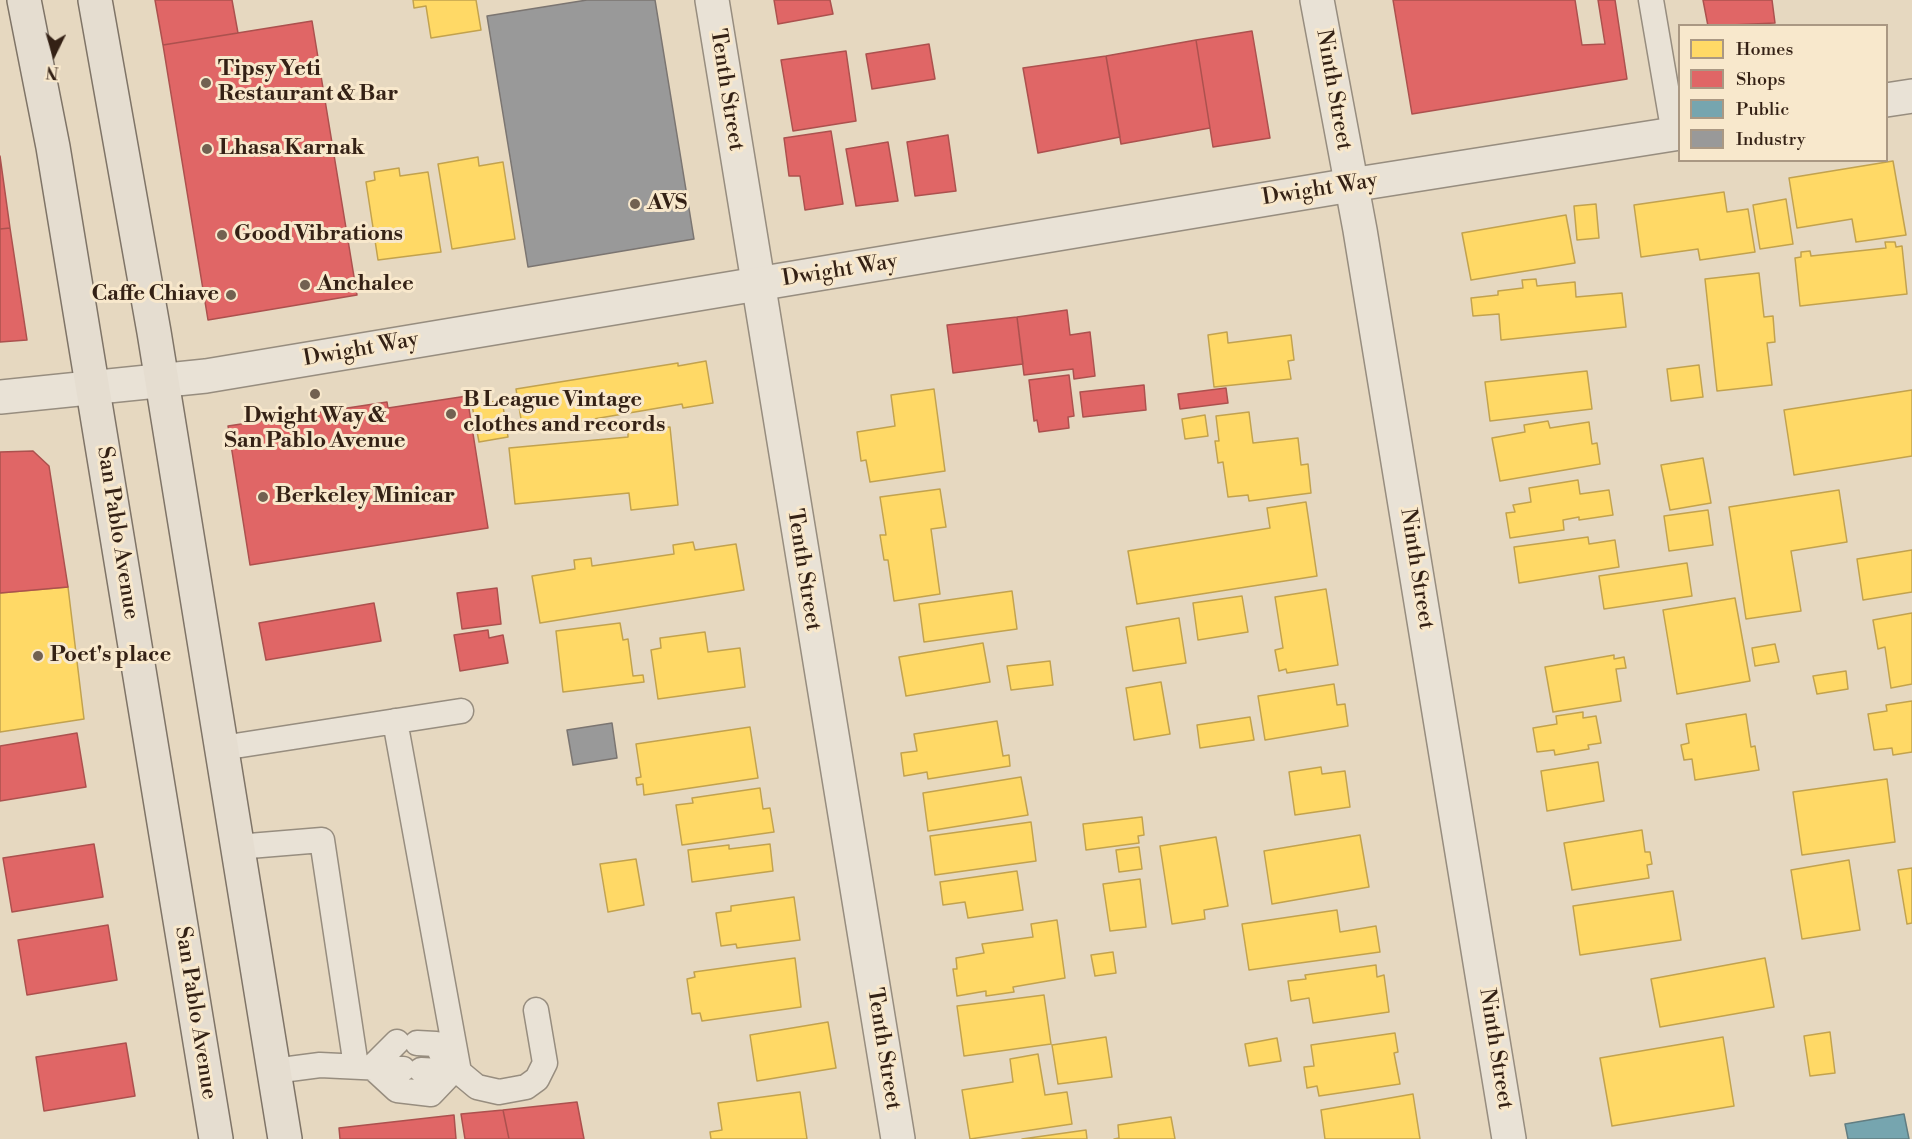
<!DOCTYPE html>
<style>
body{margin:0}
#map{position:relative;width:1912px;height:1139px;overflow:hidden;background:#e6d8c0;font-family:"Libre Bodoni",serif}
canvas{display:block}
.legend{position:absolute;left:1678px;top:24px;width:210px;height:138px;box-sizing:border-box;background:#f8e8cc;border:2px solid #aa9883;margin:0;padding:8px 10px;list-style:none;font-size:18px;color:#342115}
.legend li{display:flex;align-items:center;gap:12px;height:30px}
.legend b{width:30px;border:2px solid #aa9883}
.north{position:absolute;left:24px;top:24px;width:60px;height:60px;-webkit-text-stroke:4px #f8e8cc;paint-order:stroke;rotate:185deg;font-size:16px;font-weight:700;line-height:24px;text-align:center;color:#342115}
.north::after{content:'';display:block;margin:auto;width:21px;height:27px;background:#342115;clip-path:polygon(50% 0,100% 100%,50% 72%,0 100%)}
</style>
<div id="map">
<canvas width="1912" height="1139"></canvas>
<ul class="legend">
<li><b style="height:16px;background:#ffd966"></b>Homes</li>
<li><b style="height:16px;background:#e06666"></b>Shops</li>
<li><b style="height:16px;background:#76a5af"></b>Public</li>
<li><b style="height:16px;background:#999"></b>Industry</li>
</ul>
<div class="north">N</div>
</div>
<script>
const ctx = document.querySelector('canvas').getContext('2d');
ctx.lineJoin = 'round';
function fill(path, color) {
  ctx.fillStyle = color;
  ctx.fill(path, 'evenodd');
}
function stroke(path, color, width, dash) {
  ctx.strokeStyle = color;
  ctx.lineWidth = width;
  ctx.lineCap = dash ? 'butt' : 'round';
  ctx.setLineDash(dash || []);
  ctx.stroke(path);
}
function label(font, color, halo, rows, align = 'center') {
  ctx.font = font + ' "Libre Bodoni",serif';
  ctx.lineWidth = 6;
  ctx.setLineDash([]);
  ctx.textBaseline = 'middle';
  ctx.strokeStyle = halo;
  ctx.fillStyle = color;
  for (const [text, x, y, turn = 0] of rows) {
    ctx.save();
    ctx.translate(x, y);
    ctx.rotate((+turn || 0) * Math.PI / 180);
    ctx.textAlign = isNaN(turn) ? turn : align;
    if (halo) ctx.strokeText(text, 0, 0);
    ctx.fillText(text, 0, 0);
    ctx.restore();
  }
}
const homes = new Path2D(`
 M413 0H476L481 30 431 38 426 6 414 8Z
 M478 157 479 166 503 162 515 239 452 249 438 164Z
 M1893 161 1906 235 1856 242 1852 219 1797 228 1789 178Z
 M399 168 400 176 428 172 441 252 378 260 366 182 375 180 374 172Z
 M1724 192 1727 212 1748 209 1755 252 1700 260 1698 249 1641 257 1634 205Z
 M1786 199 1793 244 1760 249 1753 205Z
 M1596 204 1599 238 1577 240 1574 206Z
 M1566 215 1575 263 1471 280 1462 233Z
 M1885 242H1895L1896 247 1902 246 1907 294 1800 306 1795 258 1801 257V252L1810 251 1811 256 1886 248Z
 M1759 273 1764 317 1773 316 1775 342 1767 343 1772 385 1717 391 1705 279Z
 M1536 279 1537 286 1575 282 1576 297 1622 293 1626 327 1501 340 1499 314 1473 316 1471 298 1498 295V291L1523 288 1522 280Z
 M1227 332 1228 343 1291 335 1294 360 1288 361 1291 379 1214 387 1208 335Z
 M706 361 713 403 683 408 682 404 523 431 516 389 678 363V366Z
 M1699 365 1703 397 1671 401 1667 369Z
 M1587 371 1592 409 1490 421 1485 382Z
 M934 389 945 471 870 482 866 460 861 461 857 432 895 426 891 395Z
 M1912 390V456L1794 475 1784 410Z
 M502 400 508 437 479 442 472 405Z
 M1249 412 1253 443 1298 438 1301 465 1308 464 1311 493 1249 501 1248 495 1228 497 1223 462 1218 463 1215 441H1219L1216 416Z
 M1205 415 1208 436 1185 439 1182 419Z
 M1548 421 1550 428 1589 422 1592 444 1597 443 1600 464 1500 481 1492 438 1525 432 1524 425Z
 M670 427 678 505 631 510 629 493 515 504 509 448 628 437V430Z
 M1703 458 1711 503 1670 510 1661 465Z
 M1578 480 1580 494 1609 490 1613 515 1579 520V517L1563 520 1564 530 1510 538 1506 513 1515 512 1513 505 1531 502 1529 488Z
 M940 489 946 527 931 529 940 594 894 601 888 560H884L880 535H886L880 497Z
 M1839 490 1847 542 1791 551 1801 611 1746 619 1729 507Z
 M1306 502 1317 576 1137 604 1128 551 1270 528 1267 508Z
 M1708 510 1713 545 1669 551 1664 516Z
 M1588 537 1589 544 1615 540 1619 567 1519 583 1514 547Z
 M693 542 695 550 736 544 744 590 540 623 532 576 575 569 574 560 591 558 592 566 674 554 673 545Z
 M1912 550V592L1863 600 1857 559Z
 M1687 563 1692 596 1604 609 1599 576Z
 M68 587 84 719 0 732V593Z
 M1326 589 1338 665 1287 673 1286 669 1279 671 1275 650 1283 648 1275 597Z
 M1012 591 1017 629 924 642 919 604Z
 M1242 596 1248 632 1198 640 1193 603Z
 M1735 598 1750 681 1677 694 1663 610Z
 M1912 613V684L1891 688 1885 647 1878 649 1873 620Z
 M1179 618 1186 663 1133 671 1126 627Z
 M620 623 623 640 628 639 633 676 643 675 644 682 563 692 556 631Z
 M705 632 708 652 740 648 745 687 658 699 651 650 661 648 660 638Z
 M983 643 990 682 906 696 899 657Z
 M1775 644 1779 662 1755 666 1752 648Z
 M1614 655V659L1624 657 1626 668 1616 669 1621 701 1553 712 1545 667Z
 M1050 661 1053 685 1011 690 1007 666Z
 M1846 671 1848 689 1817 694 1813 676Z
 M1161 682 1170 734 1134 740 1126 688Z
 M1334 684 1337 705 1345 704 1348 726 1265 740 1258 696Z
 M1912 701V752L1893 755 1892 748 1874 750 1868 714 1887 711 1886 705Z
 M1583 712V718L1596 716 1601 743 1588 745 1589 749 1555 755 1554 750 1537 752 1533 728 1557 724 1556 716Z
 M1746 714 1751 747 1755 746 1759 770 1695 780 1692 759 1684 760 1681 745 1689 743 1686 724Z
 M1250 717 1254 740 1200 748 1197 725Z
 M997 721 1003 756 1009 755 1010 766 928 779 927 772 904 776 901 753 917 751 914 734Z
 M750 727 758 778 644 795 643 784 637 785 636 778 641 777 636 744Z
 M1598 762 1604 801 1547 811 1541 771Z
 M1321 767 1322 774 1345 771 1350 807 1295 815 1289 772Z
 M1021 777 1028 815 928 831 923 793Z
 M1887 779 1895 842 1802 855 1793 792Z
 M760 788 763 809 770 808 774 832 682 845 676 805 693 803 692 798Z
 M1142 817 1144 835 1138 836 1139 843 1086 850 1083 824Z
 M1031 822 1036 861 935 875 930 836Z
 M1642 830 1645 852H1650L1652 864 1647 865 1649 878 1572 890 1564 843Z
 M1360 835 1369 887 1272 904 1264 851Z
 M1216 837 1228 906 1204 910 1205 919 1172 924 1160 846Z
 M770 844 773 871 692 882 688 850 729 845V849Z
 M1139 847 1142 869 1119 872 1116 850Z
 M636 859 644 905 608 912 600 864Z
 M1849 860 1860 930 1802 939 1791 870Z
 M1912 868V923L1907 924 1898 870Z
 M1017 871 1023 910 968 918 965 902 943 905 940 882Z
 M1140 879 1146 927 1110 931 1103 884Z
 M1673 891 1681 940 1580 955 1573 906Z
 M794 897 800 940 737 948 736 944 721 946 716 913 731 911V906Z
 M1337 910 1340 932 1376 926 1380 952 1249 970 1242 924Z
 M1057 920 1065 978 1013 987 1014 992 986 996V991L957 996 953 969H957L956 958 984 953 982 944 1033 937 1031 924Z
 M1113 952 1116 973 1095 976 1091 955Z
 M795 958 801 1007 702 1021 700 1013 692 1014 687 979 695 977 694 972Z
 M1765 958 1774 1007 1660 1027 1651 979Z
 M1376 965 1377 977 1384 975 1389 1012 1313 1023 1309 998 1291 1001 1288 981 1306 979 1305 975Z
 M1044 995 1051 1044 964 1056 957 1006Z
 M828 1022 836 1068 757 1081 750 1035Z
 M1830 1032 1835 1073 1810 1076 1804 1036Z
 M1395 1033 1398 1052 1394 1053 1400 1084 1319 1096 1317 1086 1307 1088 1304 1067 1314 1066 1311 1045Z
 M1106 1037 1112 1077 1058 1084 1052 1045Z
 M1723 1037 1734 1106 1612 1126 1600 1058Z
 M1277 1038 1281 1061 1249 1066 1245 1044Z
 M1038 1054 1045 1095 1067 1092 1072 1124 970 1139 962 1090 1013 1082 1010 1059Z
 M800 1092 807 1139H711L710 1132 722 1130 718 1103Z
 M1413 1094 1420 1139H1325L1321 1110Z
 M1171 1117 1175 1139H1114L1119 1138 1118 1125Z
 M1086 1130 1087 1139H1022Z`);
const shops = new Path2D(`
 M155 0H232L238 33 163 45Z
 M774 0H830L833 14 778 24Z
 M1393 0H1575L1582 45 1605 44 1598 0H1615L1627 79 1412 114Z
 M1703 0H1772L1775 23 1708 26Z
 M312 21 357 295 208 320 163 45Z
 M1252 31 1270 138 1213 147 1196 40Z
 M1196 40 1210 128 1121 144 1106 56Z
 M929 44 935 79 872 89 866 54Z
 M846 51 856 121 793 131 781 60Z
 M1106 56 1120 137 1038 153 1023 68Z
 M831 131 843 204 805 210 800 176H789L784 138Z
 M948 135 956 191 915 196 907 142Z
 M888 142 898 201 856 206 846 149Z
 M0 156 10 228 0 229Z
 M10 228 27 340 0 342V229Z
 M1067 310 1070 335 1090 332 1095 376 1074 379 1073 369 1024 375 1017 317Z
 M1017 317 1023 364 953 373 947 325Z
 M1069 375 1074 416 1068 417 1069 428 1039 432 1037 420 1034 421 1029 380Z
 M1144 385 1146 410 1083 417 1080 392Z
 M1226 388 1228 403 1180 409 1178 394Z
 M467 396 488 528 250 565 228 426 387 402 388 408Z
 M33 451 49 466 68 587 0 593V452Z
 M497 588 501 624 462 629 457 593Z
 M374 603 381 641 266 660 259 623Z
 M488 630 489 638 503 635 508 663 460 671 454 635Z
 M77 733 86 787 0 801V746Z
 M94 844 103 897 12 912 3 858Z
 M108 925 117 980 27 995 18 940Z
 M126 1043 135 1096 44 1111 36 1057Z
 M577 1102 584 1139H509L503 1110Z
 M503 1110 509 1139H465L461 1114Z
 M454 1115 456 1139H340L339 1128Z`);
const public = new Path2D(`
 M1904 1114 1909 1139H1848L1845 1124Z`);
const industry = new Path2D(`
 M587 0H655L694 239 528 267 487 16Z
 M612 723 617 758 573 765 567 730Z`);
const service = new Path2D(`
 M1651 0 1674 134
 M395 721 459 1072
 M222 748 461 711
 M237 847 322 840 356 1066
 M417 1043 436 1044 452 1072
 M372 1067 397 1090 431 1094 452 1072
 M372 1067 397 1042
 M421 1070 459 1072 477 1087 499 1092 526 1087 537 1079 545 1063 536 1010
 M274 1071 320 1065 403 1069`);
const minor = new Path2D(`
 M712 0 898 1139
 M1317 0 1360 230 1509 1139`);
const tertiary = new Path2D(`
 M1886 100 1912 96
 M0 397 206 376 1351 185 1680 133`);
const primary = new Path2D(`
 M24 0 53 147 216 1139
 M95 0 154 332 285 1139`);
const markers = [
 [206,83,6,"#726151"],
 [207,149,6,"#726151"],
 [635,204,6,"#726151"],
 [222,235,6,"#726151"],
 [305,285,6,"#726151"],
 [231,295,6,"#726151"],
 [315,394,6,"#726151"],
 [451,414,6,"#726151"],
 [263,497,6,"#726151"],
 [38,656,6,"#726151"]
];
const poiNames = [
 ["Tipsy Yeti",218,70],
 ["Restaurant & Bar",218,95],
 ["Lhasa Karnak",219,149],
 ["AVS",647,204],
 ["Good Vibrations",234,235],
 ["Anchalee",317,285],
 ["Caffe Chiave",219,295,"right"],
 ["B League Vintage",463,401],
 ["clothes and records",463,426],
 ["Dwight Way &",315,417,"center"],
 ["San Pablo Avenue",315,442,"center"],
 ["Berkeley Minicar",275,497],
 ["Poet's place",50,656]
];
const streetNames = [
 ["Tenth Street",726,90,81],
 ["Ninth Street",1333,90,80],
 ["Dwight Way",1320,190,-9],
 ["Dwight Way",840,271,-9],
 ["Dwight Way",361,350,-10],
 ["San Pablo Avenue",117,533,81],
 ["Ninth Street",1416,569,81],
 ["Tenth Street",803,570,81],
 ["San Pablo Avenue",195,1013,81],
 ["Tenth Street",883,1049,81],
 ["Ninth Street",1495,1049,81]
];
fill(homes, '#ffd966');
stroke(homes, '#c2a24e', 1.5);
fill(shops, '#e06666');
stroke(shops, '#ac514e', 1.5);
fill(public, '#76a5af');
stroke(public, '#627d81', 1.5);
fill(industry, '#999');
stroke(industry, '#7b7571', 1.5);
stroke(service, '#978d7f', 27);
stroke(minor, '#978d7f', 36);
stroke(tertiary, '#978d7f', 36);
stroke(primary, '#7f7467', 36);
stroke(service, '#e9e2d6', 24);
stroke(minor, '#e9e2d6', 33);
stroke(tertiary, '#e9e2d6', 33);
stroke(primary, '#e5ddd0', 33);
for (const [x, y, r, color] of markers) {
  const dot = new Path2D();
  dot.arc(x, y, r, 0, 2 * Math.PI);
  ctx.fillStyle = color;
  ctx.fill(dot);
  stroke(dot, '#f8e8cc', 2);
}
label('bold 22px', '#342115', '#f8e8cc', poiNames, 'left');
label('22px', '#342115', '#f8e8cc', streetNames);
</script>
